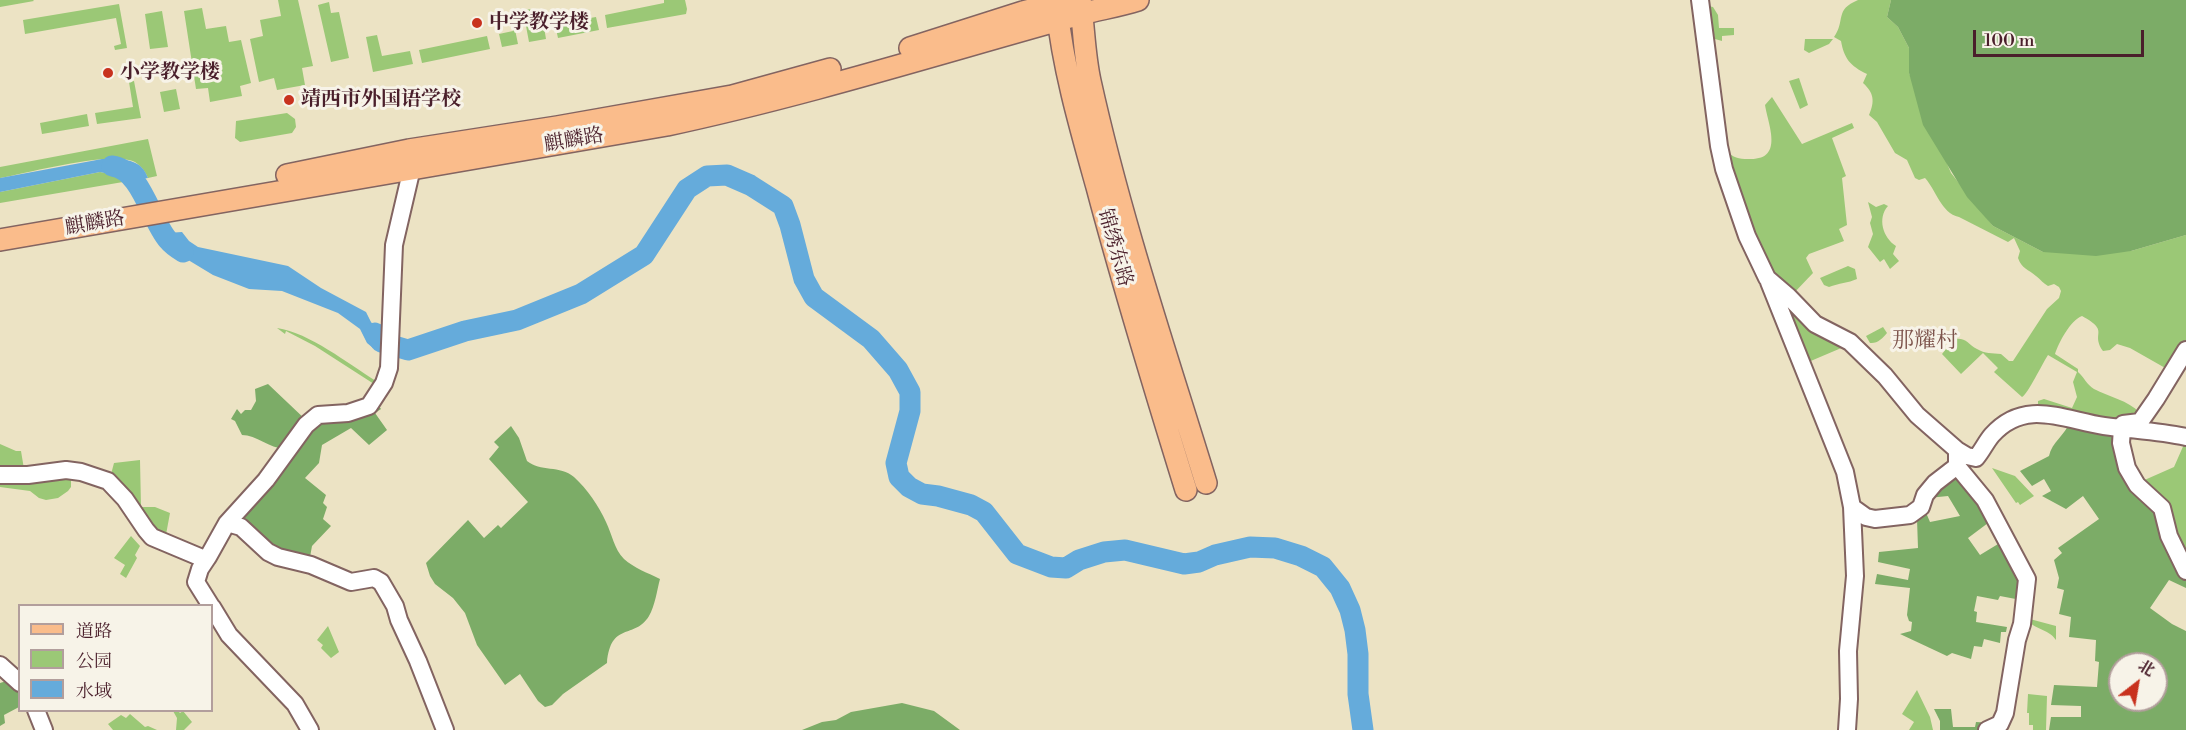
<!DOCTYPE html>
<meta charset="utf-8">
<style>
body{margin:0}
#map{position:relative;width:2186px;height:730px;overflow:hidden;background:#ece3c4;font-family:"Libre Bodoni","Noto Serif SC",serif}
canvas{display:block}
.legend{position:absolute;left:18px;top:604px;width:195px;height:108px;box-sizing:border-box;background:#f7f3e8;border:2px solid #b29e9c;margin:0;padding:8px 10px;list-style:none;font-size:18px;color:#4a1f2b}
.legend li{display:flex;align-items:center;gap:12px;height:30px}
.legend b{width:30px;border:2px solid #b29e9c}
.north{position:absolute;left:2108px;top:652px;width:60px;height:60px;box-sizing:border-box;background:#f7f3e8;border:2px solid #b29e9c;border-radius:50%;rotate:31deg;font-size:16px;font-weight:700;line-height:24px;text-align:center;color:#4a1f2b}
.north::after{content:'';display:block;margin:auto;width:21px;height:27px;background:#c8321e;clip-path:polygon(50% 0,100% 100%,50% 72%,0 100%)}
.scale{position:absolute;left:1973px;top:30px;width:171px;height:27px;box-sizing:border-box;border:3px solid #4a1f2b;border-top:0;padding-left:8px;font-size:18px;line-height:21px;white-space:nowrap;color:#4a1f2b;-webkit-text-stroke:4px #f7f3e8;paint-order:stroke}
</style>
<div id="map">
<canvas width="2186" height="730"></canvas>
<ul class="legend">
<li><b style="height:8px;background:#fabc8b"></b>道路</li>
<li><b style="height:16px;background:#9bc876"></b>公园</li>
<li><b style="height:16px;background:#65abdb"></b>水域</li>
</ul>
<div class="north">北</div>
<div class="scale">100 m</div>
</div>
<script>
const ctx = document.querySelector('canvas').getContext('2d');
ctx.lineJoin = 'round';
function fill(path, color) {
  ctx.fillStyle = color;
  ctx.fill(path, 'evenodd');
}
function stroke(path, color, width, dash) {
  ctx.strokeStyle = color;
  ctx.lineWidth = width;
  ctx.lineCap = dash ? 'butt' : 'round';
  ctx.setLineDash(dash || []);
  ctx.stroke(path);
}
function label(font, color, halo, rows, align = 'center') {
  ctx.font = font + ' "Libre Bodoni","Noto Serif SC",serif';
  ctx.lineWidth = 6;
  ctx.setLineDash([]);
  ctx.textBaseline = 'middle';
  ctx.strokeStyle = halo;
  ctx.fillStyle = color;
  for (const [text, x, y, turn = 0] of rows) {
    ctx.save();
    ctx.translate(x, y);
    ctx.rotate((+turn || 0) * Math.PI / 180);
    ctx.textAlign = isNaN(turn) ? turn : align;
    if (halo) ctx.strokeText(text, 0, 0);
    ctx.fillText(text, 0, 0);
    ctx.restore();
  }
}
const green = new Path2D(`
 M0 0H33L34 1 0 7Z
 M278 0H298L313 66 302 68 305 85 277 90 274 78 259 82 250 39 263 36 260 20 281 16Z
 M664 0H685L687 9 686 14 607 28 605 15 664 3Z
 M1858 0H1891L1887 17 1898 27 1909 48V73L1951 173 1993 226 2043 252 2131 251 2186 235V347L2167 369 2130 348 2117 344 2110 350 2103 351C2090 332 2111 332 2082 316 2070 321 2059 342 2055 354L2078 369V372C2084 377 2087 385 2094 389 2109 397 2128 400 2140 413L2116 420 2038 406V401L2044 399 2072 408 2077 397 2073 382 2077 372 2048 355C2042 364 2028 394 2022 397L1994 372 1998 368 1983 353 1961 374 1942 354 1954 339C1966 337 1968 344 1977 349 1985 354 1992 353 2001 354L2009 361H2013L2047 309 2059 298 2061 291 2059 287 2054 284 2048 286C2043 283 2041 280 2036 276 2028 269 2022 269 2018 258L2020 251 2014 238 2008 242 1959 217C1941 213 1936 190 1925 178L1919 180 1915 178 1907 160 1895 153 1877 122 1869 115C1875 101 1874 93 1863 83L1867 74C1850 66 1844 58 1841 41L1834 37C1846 20 1834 10 1858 0Z
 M329 2 331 13 339 12 349 58 331 62 318 5Z
 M119 4 127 48 115 50 114 46 121 44 116 18 25 34 23 20Z
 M1708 6 1713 7 1718 15 1719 28H1734V35L1722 36V41L1715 39Z
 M202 8 206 29 226 26 229 42 241 40 251 83 240 86 242 96 210 102 208 88 196 89 184 11Z
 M532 9 535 28 544 27 546 39 529 42 523 10Z
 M162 11 168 47 150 49 145 14Z
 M509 15H512L518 44 502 47 499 34 513 31Z
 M596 17 599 30 558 38 555 24Z
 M377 35 382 56 410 51 413 64 373 72 366 37Z
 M487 36 490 49 422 63 419 50Z
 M1805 39H1833L1829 44 1809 53 1804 50Z
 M1799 78 1808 105 1800 109 1789 81Z
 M134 81 141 118 97 124 95 113 133 107 129 82Z
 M176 89 180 109 164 112 160 92Z
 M1772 97 1802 144 1852 123 1854 128 1832 138 1846 176 1842 178 1847 225 1839 229 1844 241 1809 254 1806 258 1813 273 1793 294 1768 266 1759 248 1727 156 1725 132 1729 153C1735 159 1742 159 1751 159 1784 159 1768 124 1765 105Z
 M287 113 295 119 296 127 292 133 240 142 235 138 236 121Z
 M87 114 89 126 42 134 40 123Z
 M148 139 157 176 148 178C145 170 137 161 129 160 98 154 33 172 0 178V167Z
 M100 172 119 176 123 182 0 203V192Z
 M1868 202 1876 207 1884 204 1888 206C1877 218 1883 238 1896 246L1893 254 1899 261 1890 269 1884 259 1880 262 1868 247 1873 234 1870 223 1872 217Z
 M1848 266 1855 269 1857 279C1848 283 1839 283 1829 287L1824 285 1820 278Z
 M1781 297 1846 346 1806 363Z
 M1883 327 1887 333C1883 338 1877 344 1870 343L1866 336Z
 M277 328C310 333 347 363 376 381L374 384 315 346 286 331 285 334Z
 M2185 442H2186V568L2140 482 2174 467Z
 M0 444 16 451H21L24 469 0 471Z
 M140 460 141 507H155L170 513 165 540 110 478 114 463Z
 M1992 468 2015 476 2034 496 2020 505 2018 502 2016 503Z
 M71 473V487L68 491 58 498 46 500 39 498 30 491 0 487V479Z
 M131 536 140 546 135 555 137 558 126 578 120 574 125 565 114 558Z
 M2026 618 2056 626V640C2048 628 2033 630 2026 618Z
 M328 626 339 652 331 658 321 648 323 645 317 640Z
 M1917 690 1930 717 1933 730H1909L1914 722 1902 714Z
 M2028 694 2047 696 2046 730H2033V725H2029V713H2027Z
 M173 711H178L180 713 183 711 192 722 184 730H176L177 718Z
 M130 714 145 727 148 726 157 730H113L108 724 121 715 126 718Z`);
const forest = new Path2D(`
 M1891 0H2186V235L2131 251 2096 256 2043 252 1993 226 1967 197 1923 125 1909 73V48L1898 27 1887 17Z
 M268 384 307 421 284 449C270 448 256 435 242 435L235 421 231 419 237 409 241 414 245 410H251L256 401 255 389Z
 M376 402 381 409 375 413 387 430 369 445 351 428 322 445 319 463 305 478 326 495 323 503 327 507 323 519 331 526 312 546 310 557 274 554 233 520 306 428Z
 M2070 422 2116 429 2118 442 2156 504 2186 574V588L2169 580 2150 608 2172 624 2186 631V730H2049L2051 717H2081V706L2051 705 2054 685 2097 687 2099 662 2095 661 2096 640 2069 637 2071 617 2059 614 2064 590 2057 588 2059 578 2054 560 2062 553 2058 548 2099 519 2083 496 2066 509 2042 496 2051 491 2044 479 2032 486 2020 471 2049 456C2052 442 2065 435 2070 422ZM2120 664H2156V700H2120Z
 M511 426 519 438 527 461C540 472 560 465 574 477 587 489 599 506 606 522 612 534 614 549 624 559 634 568 648 573 660 579 657 590 655 606 649 616 634 640 611 621 607 663L563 694 552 705 545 707 538 701 520 674 505 685 477 645 465 613 453 598 435 584 430 576 426 563 468 520 484 538 498 525 501 528 528 502 489 459 499 447 494 442Z
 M1955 476 1992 520 1968 538 1980 555 2003 541 2017 565 2021 600 2000 596 1998 600 1977 596 1974 611 1977 612 1976 622 2007 627 2006 632H2001L2000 643 1984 639 1982 647 1974 646 1971 659 1952 653 1947 656 1900 634 1911 631 1912 622 1909 621 1907 615 1910 588 1875 584 1877 574 1908 580 1910 569 1878 562 1879 552 1918 548 1917 519 1924 508 1930 522 1960 516 1948 496 1928 498Z
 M10 680 20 687 19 707 4 715 5 723 0 726V683Z
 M902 703 934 711 960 730H802L822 722 836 720 851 712Z
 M1934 709H1951L1953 727H1975L1976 722 1994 723 1981 730H1940V721Z`);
const water = new Path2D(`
 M102 159C120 159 141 157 148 178L123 182 118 176 100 172 0 192V178Z
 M182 232 189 241 198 247 288 266 321 288 366 312 371 322 381 335 387 337 384 351 373 348 367 343 360 329 338 313 282 291 249 289 213 275 175 252 153 234Z`);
const river = new Path2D(`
 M112 166C141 169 151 221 168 240 172 245 178 249 183 252
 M375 333 381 342 408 350 465 331 517 320 581 294 644 255 687 189 707 176 727 175 750 185 783 206 790 225 804 279 814 297 871 339 898 370 910 392V411L896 463 899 477 909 487 922 494 938 496 971 505 984 512 1017 554 1051 567 1066 568 1079 560 1104 552 1125 550 1184 564 1199 562 1215 555 1250 547 1275 548 1301 556 1323 567 1340 588 1350 610 1355 630 1358 654V694L1363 730`);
const minor = new Path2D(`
 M1700 0 1719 146 1724 169 1747 236 1767 278 1788 296 1815 324 1850 342 1885 376 1917 415 1957 450 1967 456 1976 458C1982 451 1986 442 1992 435 2025 398 2064 420 2104 426 2132 430 2159 431 2186 437
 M1769 282 1845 472 1852 507 1855 576 1848 651 1849 699 1847 730
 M2123 424 2140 422 2156 399 2186 350
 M2122 428 2121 443 2127 468 2137 485 2162 508 2169 536 2186 571
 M1957 450V466L1985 500 2027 579 2022 624 2017 640 2005 713 2000 724 1987 730
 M0 475H28L66 470 81 472 108 481 125 499 146 530 152 537 202 558 208 557 227 523 266 480 306 425 318 415 348 413 369 406 384 383 389 368 394 245 412 168
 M1852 507 1866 517 1875 519 1910 515 1921 507 1925 495 1935 483 1957 466
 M227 523 241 527 268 552 278 557 311 565 351 582 374 578 381 582 395 606 399 620 418 661 445 730
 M208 557 200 569 196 582 211 606
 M212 607 229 635 295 704 310 730
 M0 665 20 683
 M36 710 44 730`);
const major = new Path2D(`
 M1080 0C1084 27 1084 54 1090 81 1120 217 1165 350 1206 483
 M1057 9C1063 68 1081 130 1097 187 1124 289 1155 390 1186 490
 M910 48 1023 12 1068 0
 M287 175 409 150 557 127 732 96 830 69
 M0 240 667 125C807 95 943 52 1081 14 1100 9 1119 6 1138 0`);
const markers = [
 [477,23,6,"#c8321e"],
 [108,73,6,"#c8321e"],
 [289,100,6,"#c8321e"]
];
const poiNames = [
 ["中学教学楼",489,23],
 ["小学教学楼",120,73],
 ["靖西市外国语学校",301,100]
];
const streetNames = [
 ["麒麟路",574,141,-10],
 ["麒麟路",95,224,-10],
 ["锦绣东路",1114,248,74]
];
const quarterNames = [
 ["那耀村",1925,342]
];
fill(green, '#9bc876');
fill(forest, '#7cac67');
fill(water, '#65abdb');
stroke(river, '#65abdb', 21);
stroke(minor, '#836461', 20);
stroke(major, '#836461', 24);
stroke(minor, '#fff', 16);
stroke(major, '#fabc8b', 21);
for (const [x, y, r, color] of markers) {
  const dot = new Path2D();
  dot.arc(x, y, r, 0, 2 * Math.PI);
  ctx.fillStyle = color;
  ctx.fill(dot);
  stroke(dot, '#f7f3e8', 2);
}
label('bold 20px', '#4a1f2b', '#f7f3e8', poiNames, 'left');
label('20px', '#4a1f2b', '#f7f3e8', streetNames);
label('22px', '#7d544c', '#f7f3e8', quarterNames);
</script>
